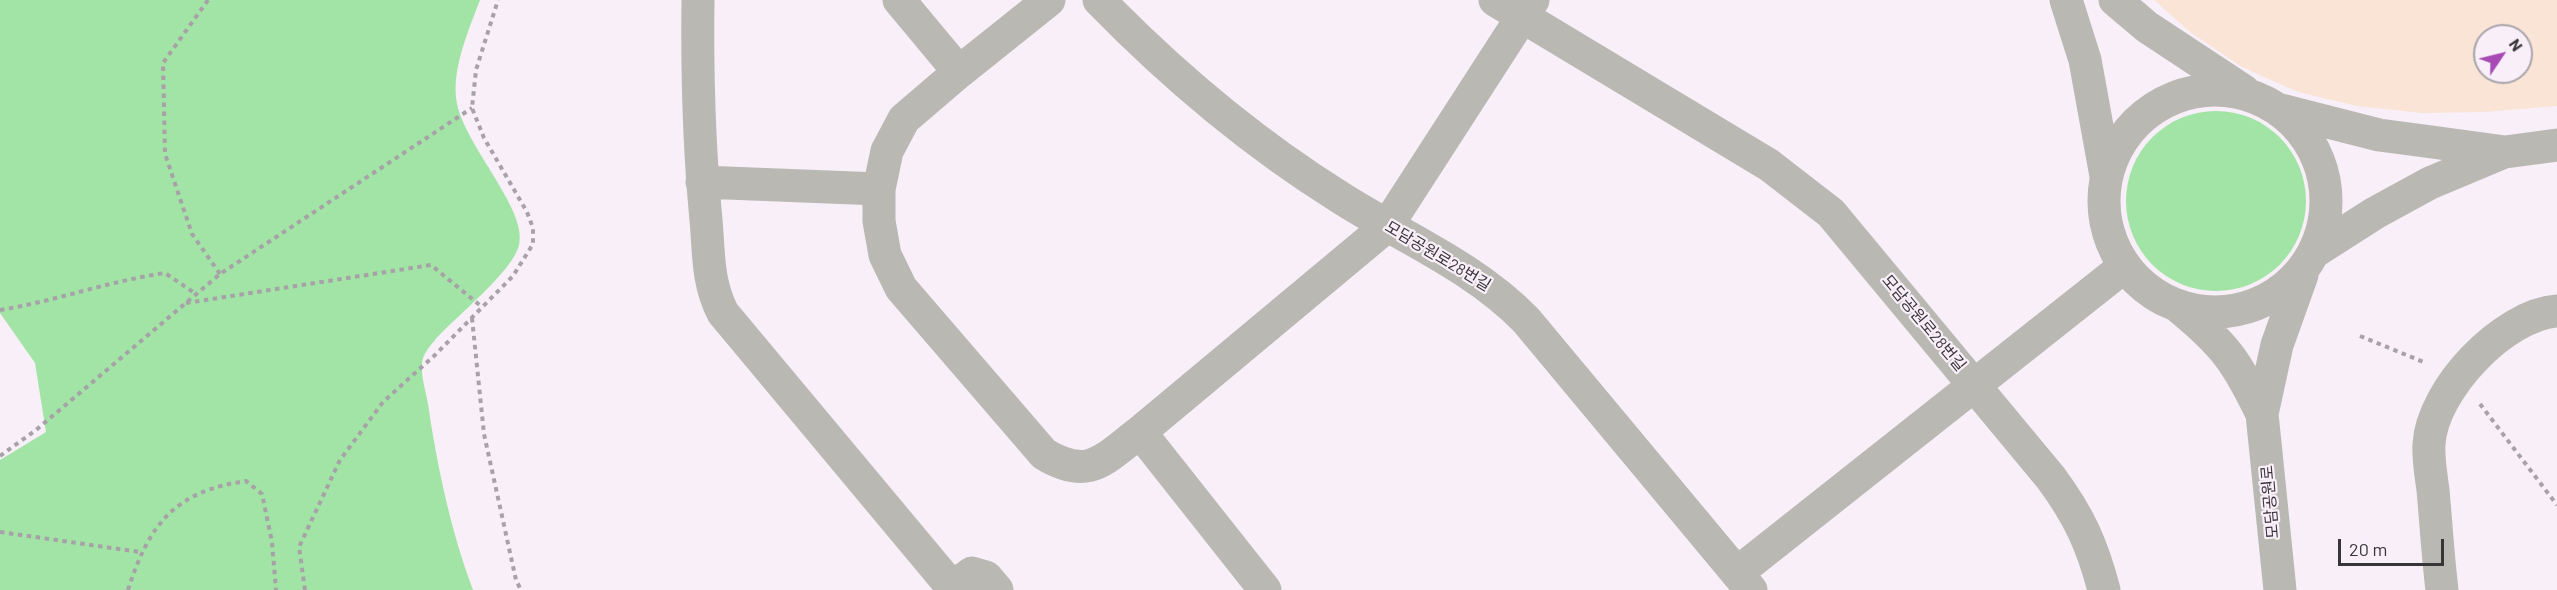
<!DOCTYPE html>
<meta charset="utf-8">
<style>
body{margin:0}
#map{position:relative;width:2557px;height:590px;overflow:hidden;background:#f8eff9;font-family:Barlow,sans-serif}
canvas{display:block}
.north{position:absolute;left:2473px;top:24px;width:60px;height:60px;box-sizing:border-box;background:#f8eff9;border:2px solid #aba5ac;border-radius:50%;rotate:55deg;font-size:16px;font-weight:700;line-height:24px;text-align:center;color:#383539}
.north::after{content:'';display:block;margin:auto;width:21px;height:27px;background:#a84ab4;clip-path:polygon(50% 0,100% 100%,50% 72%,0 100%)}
.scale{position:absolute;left:2338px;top:539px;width:106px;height:27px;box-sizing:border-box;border:3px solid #383539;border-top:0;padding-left:8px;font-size:18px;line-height:21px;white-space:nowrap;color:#383539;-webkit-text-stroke:4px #f8eff9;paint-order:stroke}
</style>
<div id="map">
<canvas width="2557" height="590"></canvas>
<div class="north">N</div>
<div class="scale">20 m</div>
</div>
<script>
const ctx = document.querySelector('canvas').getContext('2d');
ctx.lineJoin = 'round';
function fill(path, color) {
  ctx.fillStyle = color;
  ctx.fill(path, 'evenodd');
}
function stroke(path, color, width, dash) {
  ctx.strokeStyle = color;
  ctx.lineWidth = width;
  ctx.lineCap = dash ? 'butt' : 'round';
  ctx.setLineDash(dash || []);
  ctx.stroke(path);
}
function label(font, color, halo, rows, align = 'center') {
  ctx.font = font + ' Barlow,"Noto Sans KR",sans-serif';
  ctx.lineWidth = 4.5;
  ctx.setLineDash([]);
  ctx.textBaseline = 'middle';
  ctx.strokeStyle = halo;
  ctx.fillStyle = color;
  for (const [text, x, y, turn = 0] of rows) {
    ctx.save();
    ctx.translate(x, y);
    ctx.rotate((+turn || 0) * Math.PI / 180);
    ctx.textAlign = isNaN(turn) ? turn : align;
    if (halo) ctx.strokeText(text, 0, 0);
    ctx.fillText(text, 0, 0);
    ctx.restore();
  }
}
const commercial = new Path2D(`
 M2154 0H2557V106L2485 112 2422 113 2357 106 2298 92 2242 67 2190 32ZM2485 36H2521V72H2485Z`);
const green = new Path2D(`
 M0 0H480C469 29 453 66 456 97 459 140 529 209 519 245 512 273 455 317 435 340 430 346 422 355 422 364 421 377 426 392 428 404 437 466 451 532 473 590H0V460L46 432 35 363 0 313Z
 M2126 201a90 90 0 1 1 180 0a90 90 0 1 1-180 0Z`);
const path = new Path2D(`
 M208 0 163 63 165 154 192 234 220 274
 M186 303 431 265 482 307
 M0 310C56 301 109 281 165 273L196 294
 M472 318 484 434 516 580 521 590
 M2360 336 2426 363
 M2480 404 2557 505
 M0 456 36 430 220 274 472 108
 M0 532 140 552
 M128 590C149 524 175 491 246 481L262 494 272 542 276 590
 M305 590 299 547 340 460 383 402 435 355 513 276 533 244V228L527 212 484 138 472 108 476 70 498 0`);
const street = new Path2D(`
 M698 0C697 73 699 146 706 220 709 253 707 282 723 313L946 580 960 582 972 573 986 577 997 590
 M899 0 959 72
 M1049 0 959 72 904 119 887 151 879 189V221L885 255 901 288 1044 454C1089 481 1103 460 1140 432L1387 226 1533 0
 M1099 0C1172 75 1253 143 1341 198 1404 238 1473 266 1526 320L1751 590
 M1495 0 1769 165 1831 213 2051 478C2079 516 2092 544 2104 590
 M2066 0 2085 60 2106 176
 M2115 0 2147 27 2244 91
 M2104 201a111 111 0 1 1 222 0a111 111 0 1 1-222 0Z
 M2281 110 2379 135 2432 142 2505 152 2557 145
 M702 182 879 189
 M2314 252 2375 213 2430 183 2504 152
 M2180 308C2225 345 2237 362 2262 414
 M1140 432 1265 590
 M1737 573 2125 266
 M2280 590 2262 414 2277 345 2302 275
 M2442 590C2438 557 2436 523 2433 490 2431 475 2428 459 2429 444 2432 390 2503 315 2557 311`);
const streetNames = [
 ["모담공원로28번길",1438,256,31],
 ["모담공원로28번길",1924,323,50],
 ["모담공원로",2270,502,-95]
];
fill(commercial, '#fae4d6');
fill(green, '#a2e4a5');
stroke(path, '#a7a1a8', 4, [4.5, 4.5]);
stroke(street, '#b9b8b2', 33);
label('16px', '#383539', '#f8eff9', streetNames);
</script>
